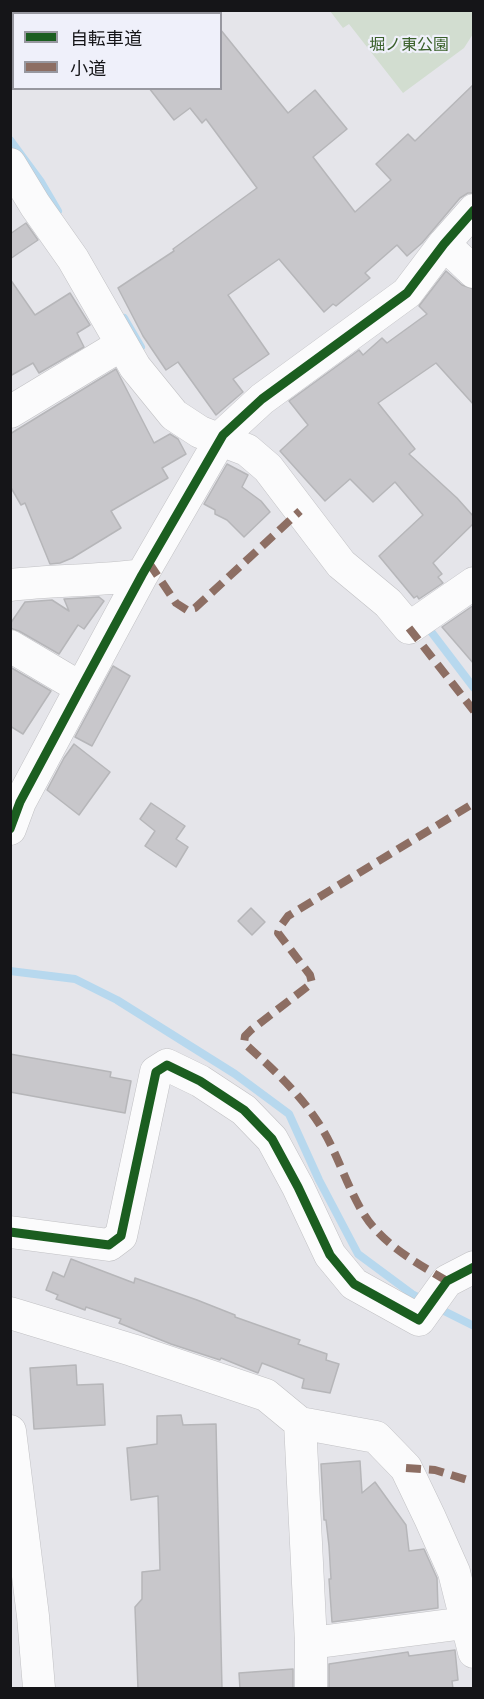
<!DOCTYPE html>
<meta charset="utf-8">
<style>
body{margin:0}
#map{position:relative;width:484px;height:1699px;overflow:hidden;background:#e5e5ea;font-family:Inter,"Noto Sans JP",sans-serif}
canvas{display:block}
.frame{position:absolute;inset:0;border:12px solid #151518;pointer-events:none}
.legend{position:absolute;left:12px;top:12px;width:210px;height:78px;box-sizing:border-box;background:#eff0fa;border:2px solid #9898a0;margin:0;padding:8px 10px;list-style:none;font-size:18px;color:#151518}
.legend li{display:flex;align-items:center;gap:12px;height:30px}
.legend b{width:30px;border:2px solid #9898a0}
</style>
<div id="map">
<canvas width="484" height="1699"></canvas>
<div class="frame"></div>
<ul class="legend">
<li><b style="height:8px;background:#1b5e20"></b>自転車道</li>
<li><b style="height:8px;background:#8d6e63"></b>小道</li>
</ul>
</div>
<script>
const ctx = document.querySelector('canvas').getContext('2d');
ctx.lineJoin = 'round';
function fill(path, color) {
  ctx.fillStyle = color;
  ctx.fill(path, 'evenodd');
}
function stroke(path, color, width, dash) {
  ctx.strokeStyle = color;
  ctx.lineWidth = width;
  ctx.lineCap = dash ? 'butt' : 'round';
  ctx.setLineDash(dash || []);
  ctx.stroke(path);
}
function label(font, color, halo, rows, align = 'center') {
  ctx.font = font + ' Inter,"Noto Sans JP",sans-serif';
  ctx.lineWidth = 4.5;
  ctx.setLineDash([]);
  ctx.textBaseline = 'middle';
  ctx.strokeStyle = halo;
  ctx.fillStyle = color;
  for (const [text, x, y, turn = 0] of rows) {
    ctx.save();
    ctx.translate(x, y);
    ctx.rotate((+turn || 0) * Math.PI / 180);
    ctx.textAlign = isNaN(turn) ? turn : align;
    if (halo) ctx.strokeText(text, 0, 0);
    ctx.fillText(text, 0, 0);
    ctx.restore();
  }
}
const green = new Path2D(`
 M330 11H473V34L464 48 403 93 349 24 343 28Z`);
const stream = new Path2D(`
 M10 140 41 182 58 211
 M124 318 141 347
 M426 625 474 688
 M10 971 75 979 117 1000 235 1074 289 1114 319 1180 358 1254 412 1294 425 1301
 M436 1307 474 1326`);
const building = new Path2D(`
 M220 29 288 113 315 90 347 129 313 157 355 212 391 180 376 164 408 134 415 141 474 84V193H468L460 198 422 243 407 256 397 245 365 273 370 278 336 306 333 304 324 312 279 259 228 295 269 354 233 379 243 392 216 415 178 362 166 370 143 336 118 288 174 251 173 249 257 188 206 119 202 123 190 108 174 120 149 88H220Z
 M26 223 38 240 10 259V234Z
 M446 271 462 285 474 289V405L436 363 378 403 415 449 409 454 457 498 474 517V523L433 563 442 574 438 577 443 583 419 599 417 596 414 598 379 556 423 515 395 482 373 502 350 479 325 501 280 451 308 425 289 401 359 350 363 355 382 338 387 343 427 314 419 306Z
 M10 279 35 315 70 293 90 325 77 333 84 347 39 373 33 363 10 376Z
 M116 369 154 443 170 434 178 439 186 454 162 468 168 478 111 511 121 528 72 558 60 563 50 564 25 503 21 505 10 486V434Z
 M227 464 248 475 242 487 261 501 270 512 244 537 227 520 215 514V510L204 504Z
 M99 597 104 601 84 629 78 625 59 654 19 631 10 628V624L25 602 52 600 69 611 64 599Z
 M474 605V664L442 627Z
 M113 666 130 676 92 746 75 737Z
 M10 667 51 691 23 734 10 726Z
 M74 744 110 772 79 815 47 790 64 758Z
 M151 803 185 826 176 839 188 847 176 867 145 846 155 831 140 819Z
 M251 908 265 922 252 935 238 921Z
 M10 1054 111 1072 110 1077 131 1081 125 1113 10 1092Z
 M71 1259 134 1283 135 1278 197 1300 235 1315V1317L300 1340 298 1344 327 1354 326 1360 339 1364 330 1393 302 1388 304 1379 262 1363 258 1373 221 1358 220 1360 171 1344 119 1323 121 1319 86 1307 85 1310 56 1299 58 1295 46 1290 53 1272 64 1277Z
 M76 1365 77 1385 103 1384 105 1425 34 1429 30 1368Z
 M181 1415 183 1425 216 1424 222 1689H138L135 1607 142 1599V1572L160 1570 158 1496 131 1500 127 1448 157 1444V1416Z
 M360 1461 362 1493 375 1482 406 1525 409 1551 424 1549 437 1578 438 1608 332 1622 329 1579H331L329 1546 326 1520H324L321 1464Z
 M455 1650 458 1680 452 1681 453 1689H329V1664L408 1652 409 1656Z
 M293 1669V1689H240L239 1673Z`);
const minor = new Path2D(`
 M47 14 51 10
 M10 41 14 39
 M10 164 35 205 73 259 135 367 174 415 200 432 247 450 268 468 341 564 388 603 409 628 474 583
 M444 244 474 272
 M10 412 121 345
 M10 585C54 580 98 581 142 575
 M10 646 81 688
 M10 829 20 802 81 688 142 575 223 435 262 399 407 293 444 244 474 210
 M10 1232 109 1245 121 1236 156 1072 167 1065 200 1081 244 1110 272 1139 298 1187 330 1255 354 1284 419 1320 447 1281 474 1267
 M10 1313 132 1350 266 1395 300 1423 376 1437 406 1468 430 1518 454 1572 474 1652
 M300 1423 311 1643V1688
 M10 1431 33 1616 39 1688
 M311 1643 465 1623`);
const quiet = new Path2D(`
 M149 563 176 603 187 610 195 608 300 511
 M409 628 474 711
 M447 1281C422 1266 396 1252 376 1230 353 1206 341 1161 324 1132 304 1097 274 1070 244 1043L245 1036 251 1030 312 983 310 975 278 933 280 927 288 916 474 803
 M406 1468 435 1470 474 1482`);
const cycleway = new Path2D(`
 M10 829 20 802 81 688 142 575 223 435 262 399 407 293 444 244 474 210
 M10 1232 109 1245 121 1236 156 1072 167 1065 200 1081 244 1110 272 1139 298 1187 330 1255 354 1284 419 1320 447 1281 474 1267`);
const parkNames = [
 ["堀ノ東公園",409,45]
];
fill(green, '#d2ddd0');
stroke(stream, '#b7d8ee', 8);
fill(building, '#c8c7cb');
stroke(building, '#b6b6b9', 1.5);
stroke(minor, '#c1c1c4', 33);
stroke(minor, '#fbfbfc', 32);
stroke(quiet, '#8d6e63', 8, [15, 8]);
stroke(cycleway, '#1b5e20', 9);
label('16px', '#3a602a', '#eff0fa', parkNames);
</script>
